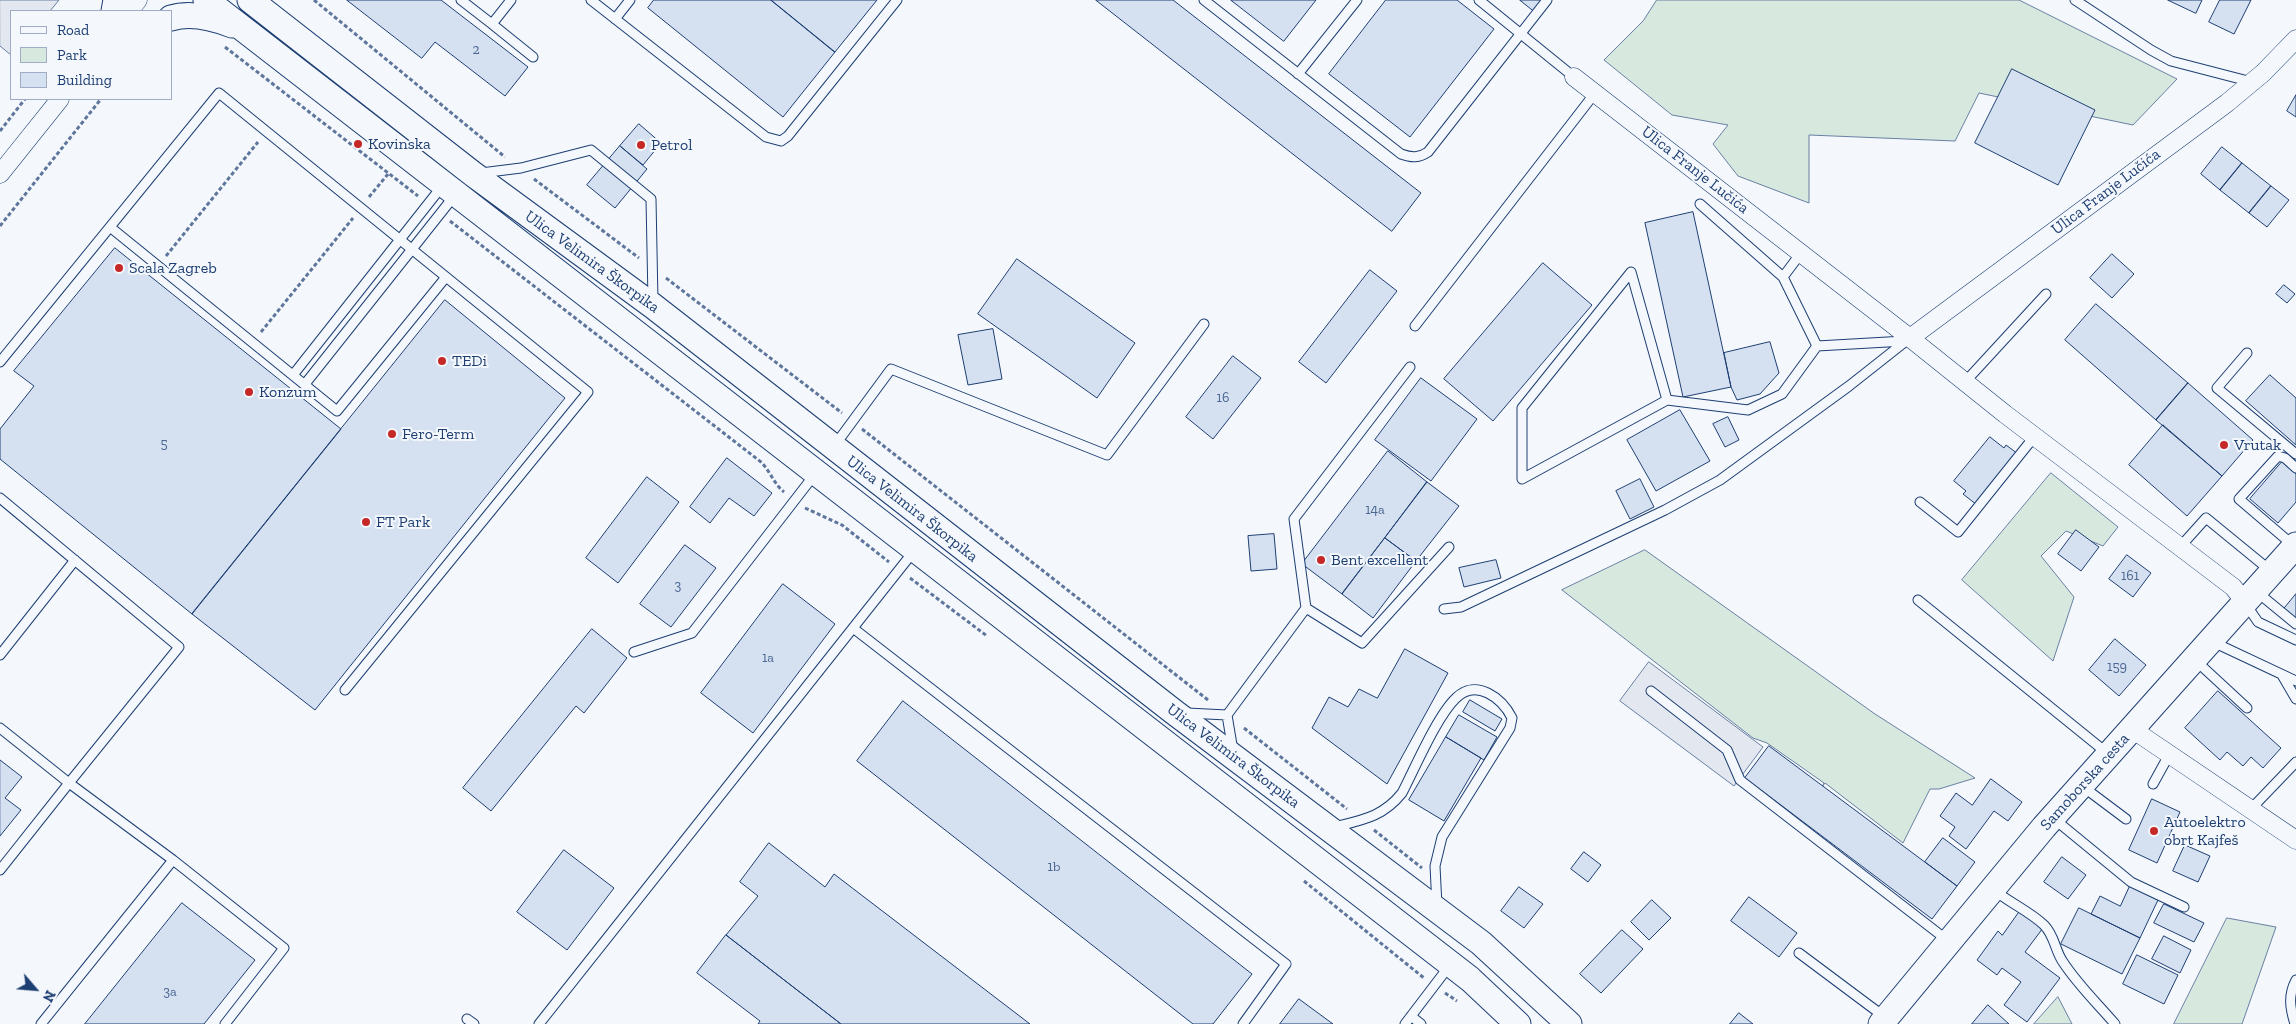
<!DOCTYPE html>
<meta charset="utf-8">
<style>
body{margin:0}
#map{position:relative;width:2296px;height:1024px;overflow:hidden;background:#f4f7fb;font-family:"Zilla Slab",serif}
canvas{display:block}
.legend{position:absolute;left:10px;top:10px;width:162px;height:90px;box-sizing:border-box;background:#f4f7fb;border:1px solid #9eadc5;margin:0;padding:6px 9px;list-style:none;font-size:15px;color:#1d3f73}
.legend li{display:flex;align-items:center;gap:10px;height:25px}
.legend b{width:25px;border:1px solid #9eadc5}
.north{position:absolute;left:10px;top:964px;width:50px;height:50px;-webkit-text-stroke:4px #f4f7fb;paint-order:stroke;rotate:117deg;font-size:14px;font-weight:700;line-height:20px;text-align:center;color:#1d3f73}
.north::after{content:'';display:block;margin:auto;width:18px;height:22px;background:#1d3f73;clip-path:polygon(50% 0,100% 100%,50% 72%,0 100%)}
</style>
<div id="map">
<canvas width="2296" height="1024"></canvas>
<ul class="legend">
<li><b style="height:6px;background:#f4f7fb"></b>Road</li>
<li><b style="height:14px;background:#d7e8df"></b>Park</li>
<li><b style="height:14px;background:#d5e0f0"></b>Building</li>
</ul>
<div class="north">N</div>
</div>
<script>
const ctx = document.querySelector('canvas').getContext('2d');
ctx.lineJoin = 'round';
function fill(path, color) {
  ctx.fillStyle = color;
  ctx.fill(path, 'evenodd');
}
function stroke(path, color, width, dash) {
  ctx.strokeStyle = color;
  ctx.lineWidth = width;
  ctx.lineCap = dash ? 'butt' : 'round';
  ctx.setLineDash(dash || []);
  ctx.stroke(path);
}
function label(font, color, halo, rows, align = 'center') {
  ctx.font = font + ' "Zilla Slab",serif';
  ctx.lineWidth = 4;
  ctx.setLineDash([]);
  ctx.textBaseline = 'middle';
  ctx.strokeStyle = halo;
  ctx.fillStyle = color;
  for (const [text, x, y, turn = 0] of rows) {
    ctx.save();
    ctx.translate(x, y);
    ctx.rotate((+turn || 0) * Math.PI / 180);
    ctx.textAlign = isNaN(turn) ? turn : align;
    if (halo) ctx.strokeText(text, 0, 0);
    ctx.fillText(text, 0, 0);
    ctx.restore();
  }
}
const green = new Path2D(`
 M1657 0H2019L2177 79 2133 125 1979 93 1955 141 1809 135V203L1738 176 1713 144 1728 125 1672 115 1604 60 1643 21Z
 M2051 473 2118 527 2103 546 2066 531 2041 556 2074 597 2053 661 1962 580Z
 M1645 550 1875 714 1975 778 1939 789H1930L1903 843 1825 783 1822 787 1824 783 1767 743 1753 738 1562 590Z
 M2227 918 2276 927 2242 1024H2174Z
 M2058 997 2072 1024H2034Z`);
const parking = new Path2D(`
 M0 0H59L50 11H11V55L0 46Z
 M1649 662 1763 747 1734 786 1620 701Z`);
const building = new Path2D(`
 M347 0H441L528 67 505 96 435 42 422 58Z
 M654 0H771L835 52 783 117 648 8Z
 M771 0H877L835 52Z
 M1096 0H1173L1421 193 1392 231Z
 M1231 0H1316L1284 41Z
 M1386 0H1457L1494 29 1410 137 1329 74Z
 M1520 0H1543L1534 11Z
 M2168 0H2202L2196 13Z
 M2220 0H2251L2234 34 2209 22Z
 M2012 69 2095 110 2058 185 1975 143Z
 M2296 95V117L2287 111Z
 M639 124 661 143 643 165 620 146Z
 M620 146 647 169 615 208 587 185Z
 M2222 147 2242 163 2220 190 2201 174Z
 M2242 163 2271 186 2249 213 2220 190Z
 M2271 186 2289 200 2267 227 2249 213Z
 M1693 212 1731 387 1683 397 1645 223Z
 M115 248 341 429 192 614 0 459V429L34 386 14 371Z
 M2112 254 2134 274 2112 298 2090 278Z
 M1017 259 1135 343 1097 398 978 314Z
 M1543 263 1592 305 1493 421 1444 379Z
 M1370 270 1397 291 1326 383 1299 362Z
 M2284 285 2295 294 2287 303 2276 294Z
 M445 300 565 398 315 710 192 614Z
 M2096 304 2188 383 2156 420 2065 340Z
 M993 329 1002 379 968 385 958 335Z
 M1770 342 1779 373 1760 394 1737 400 1731 387 1724 353Z
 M1233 356 1261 378 1213 439 1186 417Z
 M2270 375 2296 398V445L2246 401Z
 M1421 378 1477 419 1431 481 1375 440Z
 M2188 383 2253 440 2222 476 2156 420Z
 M1680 410 1710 461 1656 491 1627 440Z
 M1728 417 1739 440 1725 447 1713 424Z
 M2163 425 2222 476 2187 516 2129 465Z
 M1990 437 2004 448 2006 445 2018 454 1977 505 1963 494 1966 491 1954 481Z
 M1388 451 1427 482 1342 594 1302 564Z
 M727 458 772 493 754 516 729 498 710 523 690 507Z
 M2282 462 2296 474V502L2278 523 2250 499Z
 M647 477 679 502 618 583 586 558Z
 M1640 479 1654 507 1630 519 1616 491Z
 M1427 482 1459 506 1416 561 1385 538Z
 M2076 530 2099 547 2081 571 2058 554Z
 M1274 534 1277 569 1251 571 1248 536Z
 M1385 538 1416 561 1373 618 1342 594Z
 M685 545 716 568 671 627 640 604Z
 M2127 555 2151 573 2133 597 2109 579Z
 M1496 560 1501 578 1464 587 1459 568Z
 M783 584 835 624 753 733 701 693Z
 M2296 594V618L2283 610Z
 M592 629 627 658 584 713 576 706 491 811 463 788Z
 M2115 639 2146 665 2119 696 2089 670Z
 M1405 649 1448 673 1387 784 1312 728 1329 697 1348 707 1359 689 1377 698Z
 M2218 691 2281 748 2263 768 2251 757 2243 766 2227 752 2220 760 2185 728Z
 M1470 700 1502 719 1495 731 1463 712Z
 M903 701 1252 974 1213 1024H1193L857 761Z
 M1459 715 1497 737 1484 760 1446 737Z
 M1446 737 1481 758 1444 821 1409 800Z
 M1769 746 1957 886 1932 919 1745 778Z
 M0 760 22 777 5 798 21 810 0 836Z
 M1991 779 2022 802 2008 821 1994 811 1966 849 1949 836 1955 827 1940 816 1956 793 1972 805Z
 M2152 799 2180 812 2157 863 2129 850Z
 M1943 838 1975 862 1957 886 1925 862Z
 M769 843 825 887 834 874 1030 1024H841L726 935 758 896 740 882Z
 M2185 845 2210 856 2198 882 2173 871Z
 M564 850 614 888 567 950 517 912Z
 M1584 852 1601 865 1588 882 1571 869Z
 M2062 857 2086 875 2068 899 2044 882Z
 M2130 886 2158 900 2140 938 2091 914 2100 896 2120 906Z
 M1519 887 1543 904 1524 928 1501 911Z
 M1749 897 1797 933 1779 957 1731 921Z
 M1652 900 1671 918 1649 940 1631 922Z
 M182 903 255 960 204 1024H85Z
 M2164 904 2204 923 2194 942 2154 923Z
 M2079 908 2140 938 2122 974 2061 944Z
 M2020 911 2043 928 2025 952 2060 978 2027 1022 2004 1005 2021 982 2002 968 1997 975 1977 960 1998 931 2002 935Z
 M1622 930 1643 949 1601 993 1580 974Z
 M726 935 841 1024H758L760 1021 697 973Z
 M2164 936 2191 950 2180 973 2152 959Z
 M2137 955 2178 975 2164 1004 2123 984Z
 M1299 999 1333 1024H1280Z
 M1988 1005 2009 1024H1972Z
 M1739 1013 1753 1024H1730Z`);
const path = new Path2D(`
 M314 0 505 157
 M225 47 418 196
 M0 131 25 99
 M534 179 639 258
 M369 197 388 174
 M450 221 761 462C770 471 774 484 784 492
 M0 226 101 99
 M166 256 258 142
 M666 278 842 413
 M261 332 353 218
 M862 429 1208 700
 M805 508 842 525 889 562
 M910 578 987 636
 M1244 728 1347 809
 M1374 830 1422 868
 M1304 881 1424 978
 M1445 993 1457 1001`);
const service = new Path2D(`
 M461 0 492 24
 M511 0 492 24 533 57
 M591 0 766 137 781 141 788 136 897 0
 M1204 0 1401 154C1412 158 1419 158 1428 152L1547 0
 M1479 0 1574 77
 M2075 0 2151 50 2171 61 2252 82
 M615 19 630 0
 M1298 74 1357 0
 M481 173 521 168 591 150 651 199 653 301
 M1700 204 1783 277 1817 346
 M110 227 337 411 446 277
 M1783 277 1801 253
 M1415 326 1595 93
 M2247 353 2217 388 2296 454
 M0 362 219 93 588 392 345 690
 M293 375 443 185
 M1965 382 2046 294
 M305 384 455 195
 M1667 400 1631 272 1522 408V479L1667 400 1748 410 1782 394 1817 346 1905 341
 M835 445 891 369 1107 455 1204 324
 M0 498 179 647 69 783 0 728
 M1920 502 1958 532 2034 437
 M2294 546 2239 499 2278 456 2285 458 2296 468
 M2180 547 2206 518 2272 572
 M2257 592 2296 624
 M1918 600 2107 753
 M2245 603 2258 622 2296 640
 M1306 608 1362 643 1449 547
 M1444 609 1461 607 1665 510 1720 480 1849 386 1906 341
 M853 628 1286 964 1243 1024
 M2213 642 2296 681
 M634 652 692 633 815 474
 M0 655 75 560
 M2194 659 2247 708
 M2282 675 2296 699
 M1651 691 1727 750 1740 780 1947 940
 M1187 713 1227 715 1233 751
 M1227 715 1306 608 1294 519 1410 367
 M2153 784 2169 755
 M2082 786 2126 819
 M2250 810 2296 762
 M2053 818 2131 882 2184 907
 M1334 827C1362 820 1383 817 1402 793 1415 768 1437 716 1456 698 1476 678 1502 698 1512 718L1510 728 1442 837 1435 866 1437 906
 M0 870 69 783 173 860 284 948 225 1024
 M1994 890C2010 903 2029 911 2044 925 2055 936 2055 951 2063 962 2078 985 2097 1003 2115 1024
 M1799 953 1886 1018
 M1411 1016 1421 1024
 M467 1019 474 1024
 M41 1024 173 860
 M539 1024 914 551
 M1405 1024 1450 965
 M2295 1024C2290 1008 2288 995 2296 980`);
const minor = new Path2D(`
 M129 11 138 0
 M1574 77 1910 338 2005 414 2233 587 2245 602
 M0 174 60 99
 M1910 338 2227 103 2263 73 2296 39
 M2132 729 2296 840`);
const secondary = new Path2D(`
 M206 0 1470 979 1518 1024
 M250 0 473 174 653 306 1174 712 1481 943 1569 1024
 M114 11 116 0
 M171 18C191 12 214 18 232 25
 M1881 1024 2044 827 2296 545`);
const markers = [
 [358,144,5,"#c62828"],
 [641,145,5,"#c62828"],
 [119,268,5,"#c62828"],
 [442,361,5,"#c62828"],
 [249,392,5,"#c62828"],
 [392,434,5,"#c62828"],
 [2224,445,5,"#c62828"],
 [366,522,5,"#c62828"],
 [1321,560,5,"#c62828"],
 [2154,831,5,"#c62828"]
];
const numberNames = [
 ["2",476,50],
 ["16",1223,398],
 ["5",164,444],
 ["14a",1375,510],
 ["161",2130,576],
 ["3",678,586],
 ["1a",768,658],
 ["159",2117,667],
 ["1b",1054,867],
 ["3a",170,992]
];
const poiNames = [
 ["Kovinska",368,144],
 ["Petrol",651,145],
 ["Scala Zagreb",129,268],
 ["TEDi",452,361],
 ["Konzum",259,392],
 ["Fero-Term",402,434],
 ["Vrutak",2234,445],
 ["FT Park",376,522],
 ["Bent excellent",1331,560],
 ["Autoelektro",2164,822],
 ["obrt Kajfeš",2164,840]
];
const streetNames = [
 ["Ulica Franje Lučića",1695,170,38],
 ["Ulica Franje Lučića",2106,192,-37],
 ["Ulica Velimira Škorpika",592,262,36],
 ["Ulica Velimira Škorpika",912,509,38],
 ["Ulica Velimira Škorpika",1233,756,37],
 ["Samoborska cesta",2085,782,-48]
];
fill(green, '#d7e8df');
stroke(green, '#687fa3', 1);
fill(parking, '#e3e8f0');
stroke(parking, '#687fa3', 1);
fill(building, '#d5e0f0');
stroke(building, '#1d3f73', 1);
stroke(service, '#1d3f73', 11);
stroke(minor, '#1d3f73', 19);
stroke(secondary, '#1d3f73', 27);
stroke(path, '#5e769c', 3, [4, 2.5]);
stroke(service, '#f4f7fb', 9);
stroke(minor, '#f4f7fb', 18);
stroke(secondary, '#f4f7fb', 25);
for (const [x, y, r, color] of markers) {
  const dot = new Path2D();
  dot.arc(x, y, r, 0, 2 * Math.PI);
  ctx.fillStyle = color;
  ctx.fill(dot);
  stroke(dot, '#f4f7fb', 2);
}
label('14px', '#4b6792', null, numberNames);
label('16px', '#1d3f73', '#f4f7fb', poiNames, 'left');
label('16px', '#1d3f73', '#f4f7fb', streetNames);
</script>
